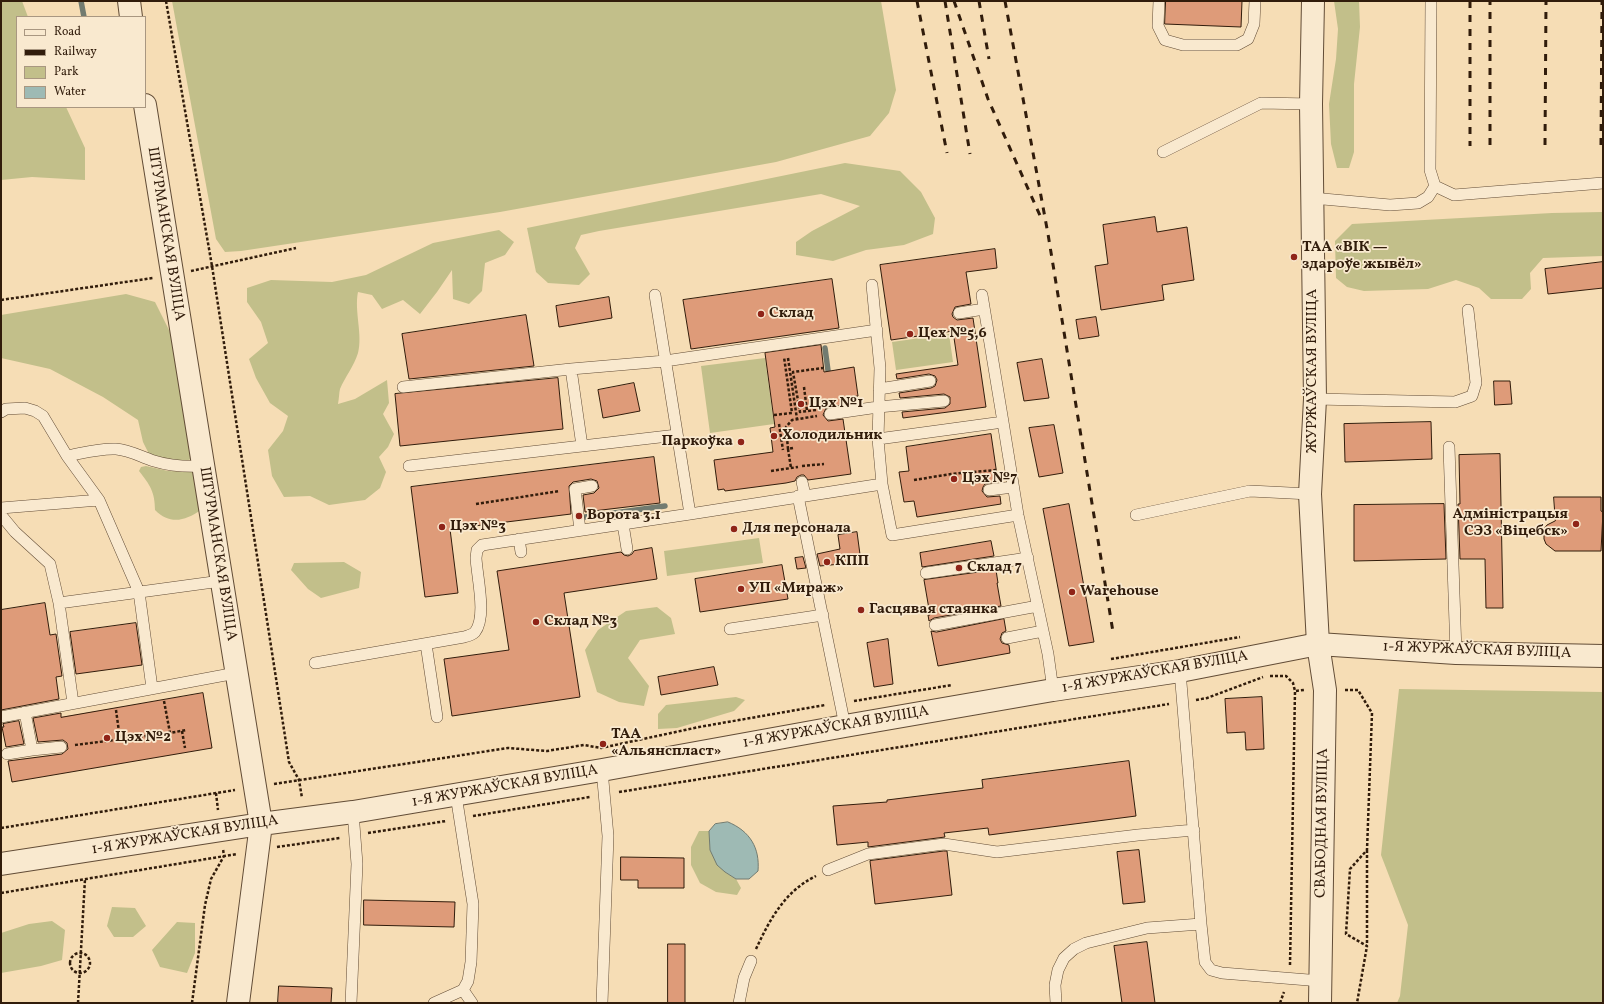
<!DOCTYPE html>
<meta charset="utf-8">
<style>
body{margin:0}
#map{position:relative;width:1604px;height:1004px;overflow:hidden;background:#f6ddb5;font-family:Vollkorn,serif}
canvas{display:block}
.frame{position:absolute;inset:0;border:2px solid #311c0b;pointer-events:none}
.legend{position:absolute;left:16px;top:16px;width:130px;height:92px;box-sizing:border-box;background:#f9e9cf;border:1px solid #a99781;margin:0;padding:5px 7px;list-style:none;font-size:12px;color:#311c0b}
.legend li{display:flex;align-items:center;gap:8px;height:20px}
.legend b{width:20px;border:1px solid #a99781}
</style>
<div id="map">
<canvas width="1604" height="1004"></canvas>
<div class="frame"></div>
<ul class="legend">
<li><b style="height:5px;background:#f9e9cf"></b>Road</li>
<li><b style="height:5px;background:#311c0b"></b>Railway</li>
<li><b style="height:11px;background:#c2bf8a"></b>Park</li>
<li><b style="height:11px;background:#9ebab4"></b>Water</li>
</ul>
</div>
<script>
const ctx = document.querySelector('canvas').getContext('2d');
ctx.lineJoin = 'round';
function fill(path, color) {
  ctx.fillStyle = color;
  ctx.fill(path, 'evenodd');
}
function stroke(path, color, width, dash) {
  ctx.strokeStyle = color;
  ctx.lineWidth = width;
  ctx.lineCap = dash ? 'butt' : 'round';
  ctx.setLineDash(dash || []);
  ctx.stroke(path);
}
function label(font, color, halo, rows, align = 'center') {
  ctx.font = font + ' Vollkorn,serif';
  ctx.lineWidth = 3.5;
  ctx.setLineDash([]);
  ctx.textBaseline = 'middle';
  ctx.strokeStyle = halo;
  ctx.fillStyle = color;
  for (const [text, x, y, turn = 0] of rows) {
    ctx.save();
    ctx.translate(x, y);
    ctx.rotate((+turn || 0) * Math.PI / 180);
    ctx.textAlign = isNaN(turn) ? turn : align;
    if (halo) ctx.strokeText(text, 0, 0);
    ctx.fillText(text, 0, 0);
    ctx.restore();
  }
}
const green = new Path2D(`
 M1 1H22L28 17H17V107H66L85 148V180L32 177 1 180Z
 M172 1H881L896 90 889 113 870 136 776 162 500 212 241 251 225 252 216 239Z
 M1334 1H1359L1360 27 1354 84V152L1349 168H1337L1331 144 1329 104 1336 59 1338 29Z
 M845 163 900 171 921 192 935 218 933 234 904 245 866 250 833 261 796 255V242L812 231 860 206 821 194 599 231 581 235 575 248 590 274 579 285 548 283 536 272 527 228Z
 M1603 212V256L1543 258 1530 273 1531 289 1522 299H1491L1479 288 1456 280 1428 289 1364 291 1347 287 1336 278 1335 241 1352 224 1552 213Z
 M499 230 514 242 505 255 485 263 482 291 469 304 453 299 452 270 437 292 420 314 403 300 382 309 372 295 358 292C354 311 363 335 358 353 354 366 345 377 340 389 339 393 339 399 338 404L355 399 387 380 389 403 383 414 394 434 388 447 379 457 386 472 380 488 365 500 329 505 310 496 284 497 272 476 268 450 283 431 288 416 270 403 256 378 249 359 268 343 261 322 247 302V288L271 280 332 282 366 275 433 243Z
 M126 294 155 302 172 336 193 458 182 463 149 454 143 442 138 420 103 397 50 369 1 358V315Z
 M949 334 953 362 896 370 892 342Z
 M765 358 774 424 710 433 701 366Z
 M146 466 168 471 197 472 201 510C185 521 170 525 155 510 155 492 150 485 139 471L141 467Z
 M759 538 763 563 667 576 664 551Z
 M344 562 361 572 359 588 321 598 308 589 291 570 294 563Z
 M657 607 671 618 675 634 640 640 628 658 649 686 644 706 619 702 597 692 585 650 598 630 626 611Z
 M1399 689 1603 692V1003H1397L1400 996 1408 925 1381 855Z
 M736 697 745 700 734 711 677 728 658 729V714L666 705Z
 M699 831H709L710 850 725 872 736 879 741 888 737 895 716 892 700 883 691 865V847Z
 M112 907 135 908 146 926 133 937H114L107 926Z
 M52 921 65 930 62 960 41 966 1 973V933L29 924Z
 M177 922 195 923V953L187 973 160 967 152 950Z`);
const water = new Path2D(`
 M728 822C750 831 760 848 758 871L749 879H736L725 872 717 865 710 850 709 831 715 824Z`);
const stream = new Path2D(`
 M81 1 84 17
 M825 348 829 378
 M585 517 665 506`);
const building = new Path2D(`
 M1166 1H1242L1241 27 1165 24Z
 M1155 217 1157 232 1187 227 1194 280 1162 285 1164 300 1101 310 1095 266 1108 264 1103 225Z
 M995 249 997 268 966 272 971 304 955 307 952 314 953 317 957 320 973 318 986 407 903 418 902 412 945 408 950 404V397L944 394 900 398 899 393 931 388 935 386 937 380 935 376 929 374 897 379 896 374 958 365 953 331 891 340 880 265Z
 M1603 262V288L1548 294 1545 269Z
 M832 279 839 328 691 349 683 300Z
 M609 297 612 318 559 327 556 306Z
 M526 315 534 366 409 379 402 334Z
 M1096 317 1099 336 1079 339 1076 320Z
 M821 345 824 372 854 367 858 396 840 398 841 405 826 408 823 415 828 421 843 419 851 474 808 480 804 475H801L797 477 795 481 786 483 725 491 724 489 718 490 714 460 773 452 770 428 775 427 765 353Z
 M1042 359 1049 398 1024 401 1017 363Z
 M558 378 563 429 400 446 395 394Z
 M1494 381H1510L1512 404 1495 405Z
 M634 383 640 411 603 418 598 390Z
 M1431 422 1432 459 1345 462 1344 424Z
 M1054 425 1063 473 1039 477 1029 428Z
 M991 434 998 482 985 484 983 487 982 491 987 497 1000 496 1001 504 917 517 914 501 904 502 899 472 909 471 906 447Z
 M1500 454 1503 608H1486L1485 559H1460L1458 504H1460L1459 455Z
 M654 457 660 503 585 512 583 495 594 493 599 488 597 481 591 479 573 482 569 486 571 514 450 529 458 593 425 597 411 487Z
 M1554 497H1601V511L1603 512 1601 551H1555L1546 544 1544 539V529L1547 525 1555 521Z
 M1069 504 1094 642 1069 646 1043 509Z
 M1444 504 1446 559 1354 561V505Z
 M857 532 861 562 820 566 817 554 840 549 838 535Z
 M991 541 994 556 922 567 920 553Z
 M652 548 657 579 564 593 580 697 452 716 444 659 509 650 497 571 621 552 624 555 628 556 632 554 634 551Z
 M803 557 806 568 797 569 795 558Z
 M782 565 788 599 700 612 695 579Z
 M996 570 998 583H997L1001 606 934 618 929 621 928 615H930L924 580Z
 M45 603 50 635 56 634 62 676 56 677 59 699 1 710V610Z
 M1004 619 1006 631 1002 633 1000 639 1002 643 1009 645 1010 653 938 666 931 631 936 632Z
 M136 623 142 665 76 674 70 632Z
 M888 639 893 684 874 687 867 643Z
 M714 667 718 685 661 695 658 677Z
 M203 693 212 748 12 782 8 761 62 754 68 749 67 743 63 740 38 742 33 718 61 713V717Z
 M1262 697 1264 749 1246 750 1245 732 1227 733 1225 699Z
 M19 721 24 744 6 747 2 727H4L3 724Z
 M1129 761 1136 816 989 835 988 828 944 833 945 837 868 847V842L837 845 833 806 887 802V800L983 788 982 780Z
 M1139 850 1145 902 1123 904 1117 852Z
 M944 851H947L952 895 875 904 870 861Z
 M621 857 684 858V888H638V880H621Z
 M364 900 455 902 454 927 364 925Z
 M1147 942 1155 1003H1122L1114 946Z
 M668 944H685V1003H668Z
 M279 986 332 988 331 1003H278Z`);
const path = new Path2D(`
 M166 1 212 266 289 762 299 780 302 798
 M191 271 296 248
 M1 300 153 278
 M788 358 797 419
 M804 387 807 411
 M816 410 800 412 793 372 823 368
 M774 415 792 413 784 357
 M779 424 783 450
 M793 448 788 449 786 427 792 420 817 416
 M788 449 791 468
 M802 466 824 464
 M771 471 798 467
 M914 480 951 474 996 470
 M476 504 560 491
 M1111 659 1240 637
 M1270 676H1286L1293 683 1295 691
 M1345 690H1358L1372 713 1367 850 1350 869 1346 934 1367 946 1357 1003
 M1196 700 1207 698 1263 677
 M164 701 170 733 186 730
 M854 701 952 685
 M116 710 120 739
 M182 731 185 748
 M75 745 170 733
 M274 784 508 748 547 751 584 745 601 748 699 727 825 705
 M619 792 1169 704
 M216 793 218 810
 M473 816 590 797
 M1 828 235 790
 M368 833 446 821
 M277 847 340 838
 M1367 850V945
 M1 893 237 854
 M756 949C770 919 785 891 816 876
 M70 963a10 10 0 1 1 20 0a10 10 0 1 1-20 0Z
 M1290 965 1295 691 1304 690
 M78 1003 85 879
 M192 1003 205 905 211 879 224 856 223 849
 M1280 1003 1284 992`);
const service = new Path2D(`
 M1159 1 1158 26 1165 40 1183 45H1237L1248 39 1254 24 1255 1
 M1431 1 1430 170 1435 186 1454 195 1603 183
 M1163 152 1261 103 1311 104
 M1312 198 1390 205 1418 203 1428 197 1435 186
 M872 285 880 368 878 439 882 484 892 535 1018 515
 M655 295 690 514 882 484
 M982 295 1003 422
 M959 313 984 309
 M403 387 571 369
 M879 389 930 381
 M1315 399 1455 402 1472 396 1476 383 1468 310
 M1 412 6 409 25 408 35 411 43 416 67 456 99 500 139 592 152 688
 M830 414 878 407 944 401
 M878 439 1003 422 1018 515 1048 654 1053 690
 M582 446 571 369 665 361 877 330
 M1449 447 1456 653
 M67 456C83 453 100 448 116 449 130 450 141 457 154 461 170 466 186 467 203 466
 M409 466 677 435
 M802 482 805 495
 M989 490 1013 487
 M798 496 845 726
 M1 508 99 500
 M1 515 15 532 50 564 59 603
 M1136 515 1250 491 1310 494
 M623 524 627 549
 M580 530 575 489 592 486
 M519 539 521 552
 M926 573 1028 558
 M935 625 1038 606
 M730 629 823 615
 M1007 638 1043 631
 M426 644 437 717
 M315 663 464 637C468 636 472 635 475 632 487 617 477 577 476 558L477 550 482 545 690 514
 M73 703 59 603 221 581
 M1 717 236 673
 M32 750 61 747
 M7 754 32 750 25 712
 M602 770 608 836 602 1003
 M828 870 868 854 944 844 997 852 1138 835 1194 830
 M1201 924 1205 962 1211 970 1222 973 1321 981
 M463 990 472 1003
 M351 1003 357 864 353 812
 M434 1003 463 990 468 981 471 962 473 904 456 795
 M739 1003 744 978 751 961
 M1056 1003 1055 985 1058 970 1064 958 1074 949 1086 943 1147 928 1201 924 1180 671`);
const minor = new Path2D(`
 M129 1 131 17
 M145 105 261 824 238 1003
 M1 864 261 824 353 812 602 770 845 726 1053 690 1180 671 1318 644 1325 690 1320 1003`);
const tertiary = new Path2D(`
 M1313 1 1311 104 1315 399 1310 494 1318 644 1456 653 1603 656`);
const rail = new Path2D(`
 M917 1 947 153
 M945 1 970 154
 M954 1 988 99 1042 220
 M979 1 989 59
 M1005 1 1048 234 1113 632
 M1470 1V146
 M1490 145V1
 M1545 145 1546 1
 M1601 145 1602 1`);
const markers = [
 [1294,257,4,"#8f2418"],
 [761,314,4,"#8f2418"],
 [910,334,4,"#8f2418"],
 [801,404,4,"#8f2418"],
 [774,436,4,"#8f2418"],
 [741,442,4,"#8f2418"],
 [954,479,4,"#8f2418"],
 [579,516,4,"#8f2418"],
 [1576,524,4,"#8f2418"],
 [442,527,4,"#8f2418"],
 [734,529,4,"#8f2418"],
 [827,562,4,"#8f2418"],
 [959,568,4,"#8f2418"],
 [741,589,4,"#8f2418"],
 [1072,592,4,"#8f2418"],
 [861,610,4,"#8f2418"],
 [536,622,4,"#8f2418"],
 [107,738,4,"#8f2418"],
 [603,744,4,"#8f2418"]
];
const streetNames = [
 ["ШТУРМАНСКАЯ ВУЛІЦА",165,234,81],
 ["ЖУРЖАЎСКАЯ ВУЛІЦА",1313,371,-90],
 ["ШТУРМАНСКАЯ ВУЛІЦА",217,554,81],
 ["1-Я ЖУРЖАЎСКАЯ ВУЛІЦА",1477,651,2],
 ["1-Я ЖУРЖАЎСКАЯ ВУЛІЦА",1155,673,-10],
 ["1-Я ЖУРЖАЎСКАЯ ВУЛІЦА",836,728,-10],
 ["1-Я ЖУРЖАЎСКАЯ ВУЛІЦА",505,787,-10],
 ["СВАБОДНАЯ ВУЛІЦА",1323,823,-89],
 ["1-Я ЖУРЖАЎСКАЯ ВУЛІЦА",185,836,-9]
];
const poiNames = [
 ["ТАА «ВІК —",1302,248],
 ["здароўе жывёл»",1302,265],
 ["Склад",769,314],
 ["Цех №5,6",918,334],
 ["Цэх №1",809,404],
 ["Холодильник",782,436],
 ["Паркоўка",733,442,"right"],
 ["Цэх №7",962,479],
 ["Адміністрацыя",1568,515,"right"],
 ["СЭЗ «Віцебск»",1568,532,"right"],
 ["Ворота 3.1",587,516],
 ["Цэх №3",450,527],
 ["Для персонала",742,529],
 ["КПП",835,562],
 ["Склад 7",967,568],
 ["УП «Мираж»",749,589],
 ["Warehouse",1080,592],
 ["Гасцявая стаянка",869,610],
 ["Склад №3",544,622],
 ["ТАА",611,735],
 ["«Альянспласт»",611,752],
 ["Цэх №2",115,738]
];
fill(green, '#c2bf8a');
fill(water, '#9ebab4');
stroke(water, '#727b70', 1);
stroke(stream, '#727b70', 5.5);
fill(building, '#de9b79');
stroke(building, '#311c0b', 1);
stroke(service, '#624c36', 12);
stroke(minor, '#624c36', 24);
stroke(tertiary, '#624c36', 24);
stroke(path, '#311c0b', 2.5, [3, 2]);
stroke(service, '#f9e9cf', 11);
stroke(minor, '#f9e9cf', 22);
stroke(tertiary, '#f9e9cf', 22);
stroke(rail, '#311c0b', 3, [7, 7]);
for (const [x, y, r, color] of markers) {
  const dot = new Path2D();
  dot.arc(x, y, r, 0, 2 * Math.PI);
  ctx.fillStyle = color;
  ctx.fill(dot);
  stroke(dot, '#f9e9cf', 1.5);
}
label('15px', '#311c0b', '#f9e9cf', streetNames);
label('bold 15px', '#311c0b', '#f9e9cf', poiNames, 'left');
</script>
